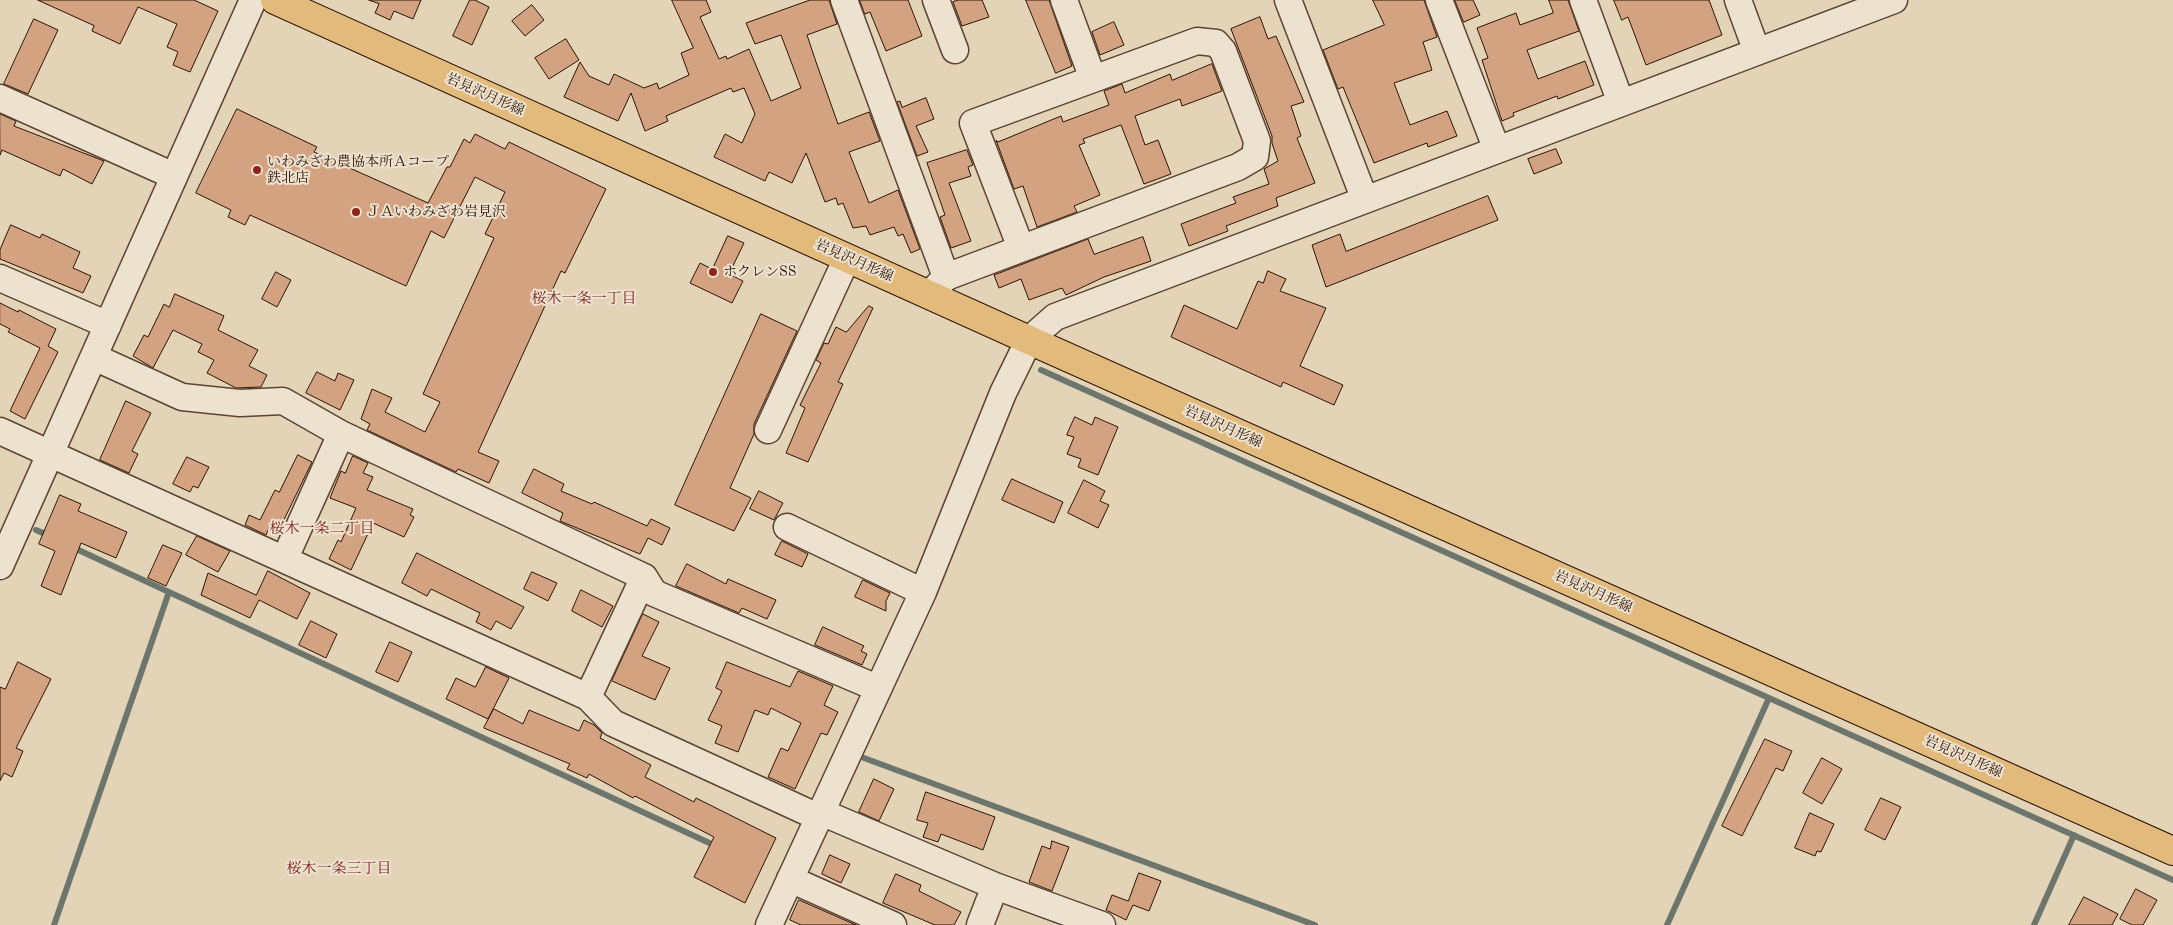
<!DOCTYPE html>
<meta charset="utf-8">
<style>
body{margin:0}
canvas{display:block;background:#e3d3b7}
</style>
<canvas width="2173" height="925"></canvas>
<script>
const ctx = document.querySelector('canvas').getContext('2d');
ctx.lineJoin = 'round';
function stroke(path, color, width, dash) {
  ctx.strokeStyle = color;
  ctx.lineWidth = width;
  ctx.lineCap = dash ? 'butt' : 'round';
  ctx.setLineDash(dash || []);
  ctx.stroke(path);
}
function fill(path, color) {
  ctx.fillStyle = color;
  ctx.fill(path, 'evenodd');
}
function label(font, color, halo, rows, align = 'center') {
  ctx.font = font + ' "Old Standard TT","Noto Serif JP",serif';
  ctx.lineWidth = 4;
  ctx.setLineDash([]);
  ctx.textBaseline = 'middle';
  ctx.strokeStyle = halo;
  ctx.fillStyle = color;
  for (const [text, x, y, turn = 0] of rows) {
    ctx.save();
    ctx.translate(x, y);
    ctx.rotate((+turn || 0) * Math.PI / 180);
    ctx.textAlign = isNaN(turn) ? turn : align;
    if (halo) ctx.strokeText(text, 0, 0);
    ctx.fillText(text, 0, 0);
    ctx.restore();
  }
}
const stream = new Path2D(`
 M1041 370 2173 880
 M36 530 50 536
 M72 547 718 847
 M864 758 1315 925
 M54 925 169 592
 M1667 925 1769 698
 M2034 925 2074 835`);
const building = new Path2D(`
 M38 0H194L218 11 190 72 173 65 178 52 167 47 177 24 138 7 120 44 92 31 94 26Z
 M369 0H421L413 19 394 11 390 20 375 13 379 4Z
 M470 0H475L489 7 472 45 453 36Z
 M672 0H706L711 12 700 17 719 59 726 56 727 59 749 49 771 101 801 88 781 35 755 44 746 23 810 0H829L837 24 807 35 816 62 838 124 869 112 880 141 849 152 869 203 898 190 920 249 911 253 903 234 898 236 894 227 870 235 866 226 853 228 843 203 838 205 836 198 825 202 806 153 792 183 769 172 765 181 714 157 725 134 742 143 755 114 744 88 733 92 731 88 666 116 668 121 645 131 631 93 618 121 564 97 580 62 589 76 609 85 614 74 644 88 657 83 659 89 689 75 681 53 693 48Z
 M860 0H908L922 36 886 51 870 12 865 14Z
 M959 0H982L989 17 962 26 953 2Z
 M1026 0H1049L1072 66 1056 73Z
 M1373 0H1424L1437 37 1423 42 1432 70 1394 83 1410 125 1447 111 1457 136 1428 147 1427 143 1374 163 1343 87 1338 89 1323 50 1384 25Z
 M1455 0H1473L1480 15 1464 22Z
 M1549 0H1568L1579 31 1527 50 1538 79 1585 61 1594 85 1558 99 1557 96 1513 113 1514 116 1502 121 1482 60 1488 58 1477 28 1516 13 1520 25 1553 13Z
 M1614 0H1709L1722 35 1646 65 1628 17 1622 20Z
 M532 5 544 20 525 36 512 21Z
 M1260 17 1268 39 1276 36 1304 102 1291 106 1301 136 1297 138 1315 183 1276 198 1278 206 1226 226 1228 231 1189 246 1181 224 1236 203 1233 197 1269 184 1264 169 1278 161 1272 143V136L1231 29Z
 M34 19 58 30 28 94 4 84Z
 M1114 22 1124 45 1100 55 1092 32Z
 M566 39 579 60 549 79 535 58Z
 M1212 64 1222 91 1182 106 1180 99 1135 116 1145 145 1158 140 1171 174 1144 184 1121 125 1083 139 1085 143 1079 145 1100 195 1074 206 1077 212 1037 227 1023 186 1014 189 996 140 998 142 1061 116 1063 122 1109 105 1104 91 1122 84 1125 93 1170 74 1172 80Z
 M926 98 934 119 916 126 928 152 917 156 897 102 900 101 902 107Z
 M237 109 317 147 314 152 428 203 447 167H450L464 139 470 143 475 134 505 149 509 142 606 189 565 273 561 271 478 452 499 461 489 483 458 469 456 472 367 430 370 424 361 419 372 389 392 398 385 412 425 432 440 402 423 394 494 238 485 234 505 192 475 177 444 238 431 231 406 286 250 215 245 225 228 217 231 210 196 193Z
 M0 114 16 121 14 126 104 161 92 184 63 169 60 176 2 150 0 155Z
 M1556 149 1562 163 1534 174 1528 159Z
 M967 150 973 165 968 167 971 176 949 183 971 241 951 248 940 217 945 215 927 163Z
 M1488 196 1498 220 1326 287 1312 245 1340 234 1346 251Z
 M11 225 40 238 42 234 80 252 73 268 91 276 83 293 0 259V250Z
 M728 236 744 243 729 274 743 281 732 303 690 283 700 263 712 269Z
 M1143 237 1151 261 1104 277 1066 295 1062 288 1029 300 1021 279 999 288 994 275 1088 239 1094 254Z
 M1268 271 1286 279 1280 291 1326 308 1300 366 1343 385 1334 405 1283 382 1281 387 1171 337 1184 305 1237 329 1258 281 1263 283Z
 M276 272 291 280 277 307 262 299Z
 M175 294 224 316 218 330 258 350 249 366 267 375 261 387 236 388 207 373 214 360 198 352 202 344 173 330 153 368 133 356 144 335 148 337 164 304 169 307Z
 M0 303 18 312 19 310 56 329 48 346 58 352 25 419 10 411 40 348 8 332 10 329 0 324Z
 M869 306 873 308 838 382 843 384 808 462 786 453 805 408 800 405 821 363 816 360 824 343 828 344 836 327 846 332Z
 M761 314 797 331 754 424V434L730 488 751 498 734 531 675 505Z
 M317 372 335 381 338 373 354 380 340 410 306 393Z
 M126 401 151 413 132 451 138 454 129 473 100 460Z
 M1075 417 1092 425 1095 417 1118 427 1098 475 1078 467 1081 459 1067 454 1074 437 1067 435Z
 M298 455 312 462 277 534 268 530 266 535 245 525 249 515 260 520 275 490 279 492Z
 M353 456 368 463 363 473 373 477 367 490 413 509 410 515 414 517 404 537 373 523 351 570 329 559 338 540 341 542 356 508 330 498 341 471 345 473Z
 M187 457 209 467 198 488 193 486 190 492 173 484Z
 M534 469 564 484 561 491 592 504 594 502 647 526 651 519 670 528 662 545 648 538 640 554 560 521 563 513 522 493Z
 M1012 479 1063 502 1054 523 1002 500Z
 M1084 480 1105 491 1100 501 1109 505 1098 528 1068 513Z
 M759 491 783 503 774 520 750 509Z
 M60 495 81 504 78 511 127 532 116 558 81 543 61 595 41 586 55 551 39 544Z
 M197 536 230 551 218 572 186 555Z
 M782 541 808 554 802 567 775 555Z
 M163 545 182 553 166 586 148 578Z
 M417 553 524 607 511 629 496 621 491 630 476 622 480 613 431 589 427 596 402 583Z
 M687 564 726 584 728 579 776 600 767 619 742 608 739 613 676 586Z
 M268 571 310 593 297 619 259 600 250 618 201 595 208 573 256 595Z
 M532 572 557 583 548 601 524 589Z
 M863 580 890 593 886 601V611L855 597Z
 M581 590 613 606 602 627 572 611Z
 M643 614 659 622 642 656 670 668 655 700 612 681Z
 M311 621 337 634 326 658 299 645Z
 M823 627 864 646 861 651 867 654 862 665 815 645Z
 M390 642 412 652 398 682 376 672Z
 M18 662 51 679 16 748 23 751 12 777 4 773 0 781V687L5 689Z
 M727 662 790 687 798 671 833 686 824 705 838 712 827 735 821 733 795 789 768 777 781 748 788 751 801 723 771 708 768 715 755 710 738 752 715 743 722 726 708 720 722 691 716 688Z
 M486 667 509 678 488 719 446 699 456 678 475 687Z
 M494 709 523 724 529 710 579 731 584 720 594 725 602 733 600 738 651 765 645 777 694 802 696 798 776 838 745 903 694 877 714 837 635 796 633 798 589 774 587 778 567 769 570 764 484 728Z
 M1765 739 1792 751 1783 771 1776 768 1742 836 1722 826Z
 M1822 758 1842 769 1822 804 1803 793Z
 M874 779 894 789 879 821 859 812Z
 M926 792 995 817 983 850 941 834 938 842 923 837 928 823 917 820Z
 M1881 798 1901 807 1885 840 1865 830Z
 M1810 813 1834 824 1821 852 1817 851 1815 856 1795 848Z
 M1052 841 1069 847 1052 891 1029 882 1042 846 1050 849Z
 M830 855 850 864 841 883 822 874Z
 M1139 873 1161 881 1149 911 1133 905 1126 920 1106 910 1112 895 1128 901Z
 M896 874 921 885 919 891 961 912 954 925H935L883 903Z
 M2136 889 2157 900 2143 925H2132L2120 919Z
 M2084 897 2118 914 2112 925H2069Z
 M799 900 856 925H801L790 920Z`);
const minor = new Path2D(`
 M844 0 946 277
 M936 0 955 50
 M1064 0 1093 79
 M1288 0 1365 200
 M1439 0 1497 150
 M1583 0 1621 103
 M1738 0 1757 52
 M0 98 174 176
 M0 278 108 325
 M929 295 946 277 1238 167 1255 157 1257 141 1223 51 1216 43 1197 41 973 123 1021 248
 M94 357 182 397 240 403 283 401 341 434 644 577 654 593 877 688
 M768 430 847 258
 M0 431 588 697
 M787 527 923 592
 M285 558 341 434
 M0 566 253 0
 M644 577 588 697 613 723 818 817
 M821 812 995 886 1102 925
 M790 879 893 925
 M769 925 923 592 1003 393 1029 340 1055 317 1894 0
 M980 925 995 886`);
const major = new Path2D(`
 M275 0 1029 340 2173 851`);
const markers = [
 [257,170,5,"#8f2418"],
 [356,212,5,"#8f2418"],
 [713,272,5,"#8f2418"]
];
const streetNames = [
 ["岩見沢月形線",485,95,24],
 ["岩見沢月形線",854,261,24],
 ["岩見沢月形線",1223,427,24],
 ["岩見沢月形線",1593,592,24],
 ["岩見沢月形線",1963,757,24]
];
const poiNames = [
 ["いわみざわ農協本所Ａコープ",267,162],
 ["鉄北店",267,178],
 ["ＪＡいわみざわ岩見沢",366,212],
 ["ホクレンSS",723,272]
];
const neighbourhoodNames = [
 ["桜木一条一丁目",584,299],
 ["桜木一条二丁目",322,529],
 ["桜木一条三丁目",339,869]
];
stroke(stream, '#6c766c', 6);
fill(building, '#d2a281');
stroke(building, '#2f1404', 1);
stroke(minor, '#5c4431', 29);
stroke(major, '#2f1404', 30);
stroke(minor, '#ede2d0', 26);
stroke(major, '#e2ba7c', 28);
for (const [x, y, r, color] of markers) {
  const dot = new Path2D();
  dot.arc(x, y, r, 0, 2 * Math.PI);
  ctx.fillStyle = color;
  ctx.fill(dot);
  stroke(dot, '#ede2d0', 2);
}
label('14px', '#2f1404', '#ede2d0', streetNames);
label('14px', '#2f1404', '#ede2d0', poiNames, 'left');
label('15px', '#7a1f14', '#ede2d0', neighbourhoodNames);
</script>
